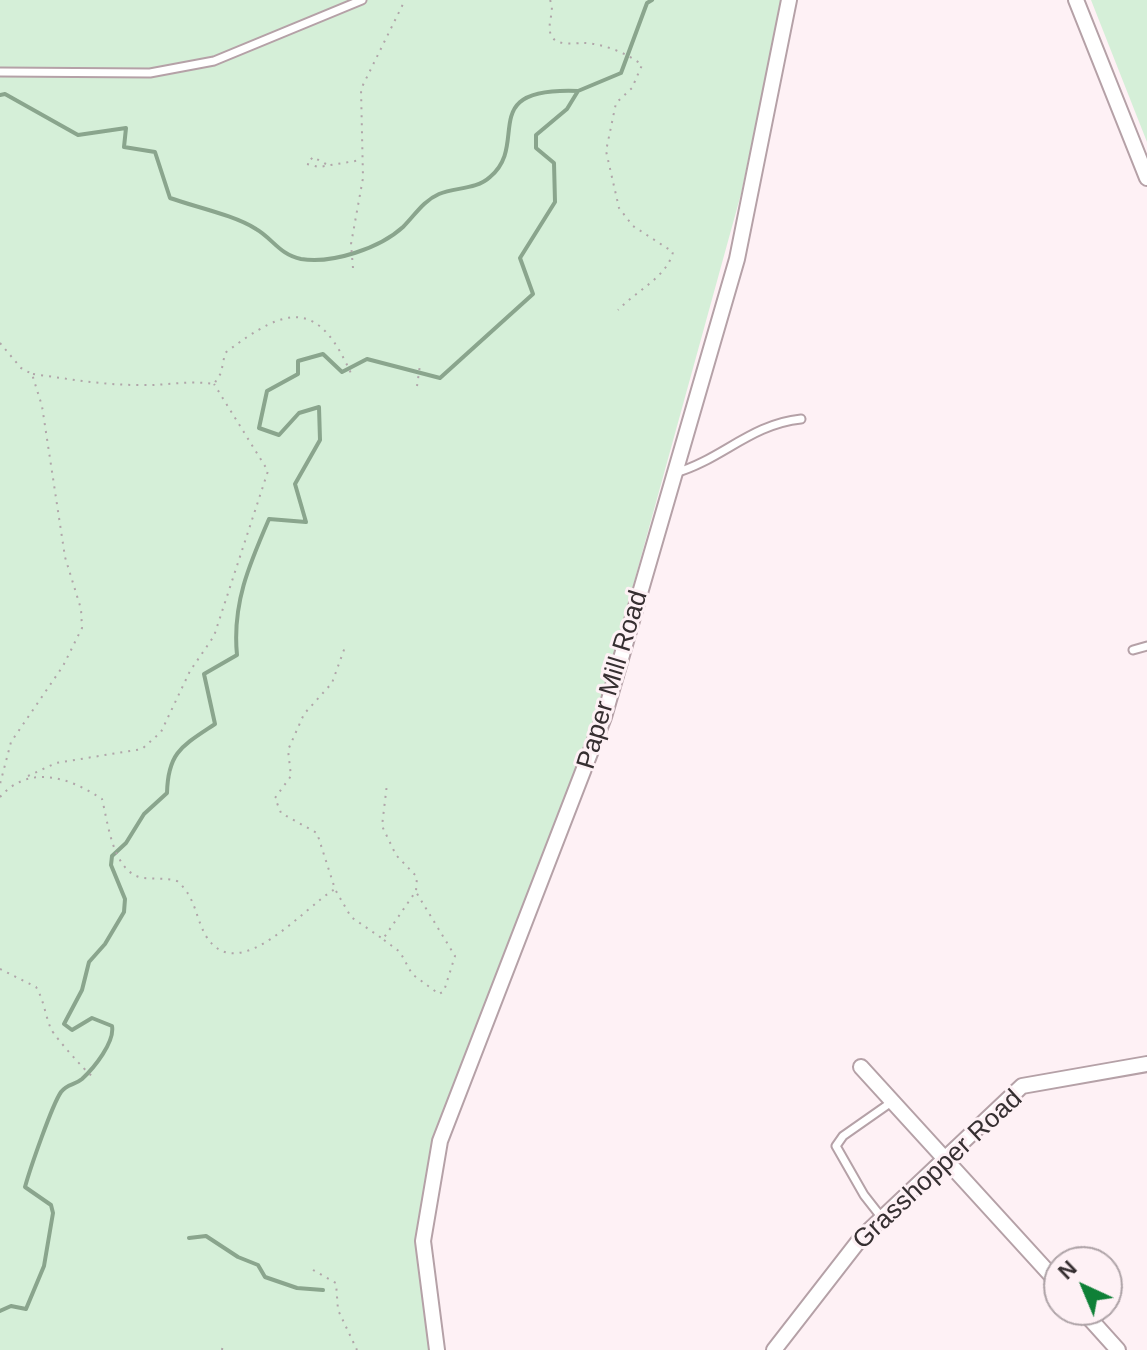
<!DOCTYPE html>
<style>
body{margin:0}
#map{position:relative;width:1147px;height:1350px;overflow:hidden;background:#fef1f5;font-family:Arial,sans-serif}
canvas{display:block}
.north{position:absolute;left:1043px;top:1246px;width:80px;height:80px;box-sizing:border-box;background:#fef1f5;border:2px solid #aea3a7;border-radius:50%;rotate:316deg;font-size:22px;font-weight:700;line-height:32px;text-align:center;color:#362f31}
.north::after{content:'';display:block;margin:auto;width:28px;height:36px;background:#0f8037;clip-path:polygon(50% 0,100% 100%,50% 72%,0 100%)}
</style>
<div id="map">
<canvas width="1147" height="1350"></canvas>
<div class="north">N</div>
</div>
<script>
const ctx = document.querySelector('canvas').getContext('2d');
ctx.lineJoin = 'round';
function fill(path, color) {
  ctx.fillStyle = color;
  ctx.fill(path, 'evenodd');
}
function stroke(path, color, width, dash) {
  ctx.strokeStyle = color;
  ctx.lineWidth = width;
  ctx.lineCap = dash ? 'butt' : 'round';
  ctx.setLineDash(dash || []);
  ctx.stroke(path);
}
function label(font, color, halo, rows, align = 'center') {
  ctx.font = font + ' Arial,sans-serif';
  ctx.lineWidth = 6;
  ctx.setLineDash([]);
  ctx.textBaseline = 'middle';
  ctx.strokeStyle = halo;
  ctx.fillStyle = color;
  for (const [text, x, y, turn = 0] of rows) {
    ctx.save();
    ctx.translate(x, y);
    ctx.rotate((+turn || 0) * Math.PI / 180);
    ctx.textAlign = isNaN(turn) ? turn : align;
    if (halo) ctx.strokeText(text, 0, 0);
    ctx.fillText(text, 0, 0);
    ctx.restore();
  }
}
const green = new Path2D(`
 M0 0H782L741 194 593 731 544 865 463 1058 434 1141 417 1243 432 1350H0Z
 M1091 0H1147V142Z`);
const stream = new Path2D(`
 M0 95 5 94 78 135 126 128 124 147 155 152 170 198C195 207 234 215 256 229 272 238 280 255 301 259 333 264 380 248 403 227 415 215 423 201 439 194 455 187 476 190 490 177 531 143 474 87 578 91
 M189 1238 206 1236 238 1257 258 1265 265 1277 297 1288 323 1290
 M0 1311 11 1306 26 1309 44 1266 53 1213 51 1205 25 1187C30 1169 52 1105 61 1092 67 1084 75 1085 82 1079 94 1068 115 1042 112 1026L92 1018 72 1030 64 1024 82 990 89 962 105 944 124 912 125 899 111 865 112 856 126 843 144 814 167 793C168 752 182 746 215 724L204 674 237 655C232 604 249 565 269 519L306 522 295 484 320 440 319 407 299 413 279 435 259 428 267 391 298 374V361L323 354 342 372 367 359 440 378 533 294 520 258 555 202 554 163 536 148V135L567 109 578 91 621 73 647 3 652 0`);
const path = new Path2D(`
 M550 0C556 12 545 25 552 37 558 46 574 43 583 43 602 43 627 53 642 65L632 88 616 103 606 151 619 208 633 226 673 252C667 277 636 291 618 310
 M326 164 313 157 307 164 319 167 361 160
 M353 268 351 244 363 178 361 89 405 0
 M0 343 21 368 32 374 42 406 65 557 81 609 82 628 63 666 11 742 0 784
 M33 374C69 379 102 385 139 385 165 386 187 380 214 384L221 373 225 353C289 304 319 299 353 378
 M417 386 420 365
 M28 776 56 763 142 749 161 732 190 671 214 636 268 471 214 384
 M0 797C29 764 69 777 102 799 108 822 112 868 139 877 152 880 165 877 177 881 196 897 195 917 206 936 238 988 303 908 335 889L317 833 281 813 275 798 291 776 288 750 304 714 332 683 345 647
 M336 891 351 917 383 939 416 891 417 877 396 855 382 826 387 784
 M384 940 400 952 412 974 439 994 444 991 455 956 416 892
 M0 969 36 987C44 1000 45 1015 51 1029 55 1037 86 1072 92 1076
 M313 1270 336 1283 338 1310 357 1350
 M222 1350 223 1344`);
const lane = new Path2D(`
 M0 72 150 73 214 61 362 0
 M675 473C721 460 751 424 801 419
 M1133 650 1147 646
 M882 1218 864 1195 836 1146 843 1136 893 1101`);
const street = new Path2D(`
 M1076 0 1147 178
 M861 1067 1059 1284
 M1082 1310 1118 1350
 M437 1350 423 1241 440 1141 604 717 737 259 789 0
 M774 1350 861 1238 1022 1086 1147 1064`);
const streetNames = [
 ["Paper Mill Road",613,680,-73],
 ["Grasshopper Road",938,1170,-43]
];
fill(green, '#d5efd8');
stroke(stream, '#8aa58d', 4);
stroke(lane, '#b5a1a7', 11);
stroke(street, '#b5a1a7', 18);
stroke(path, '#b0a5a9', 2, [2, 6]);
stroke(lane, '#fff', 7);
stroke(street, '#fff', 14);
label('26px', '#362f31', '#fef1f5', streetNames);
</script>
